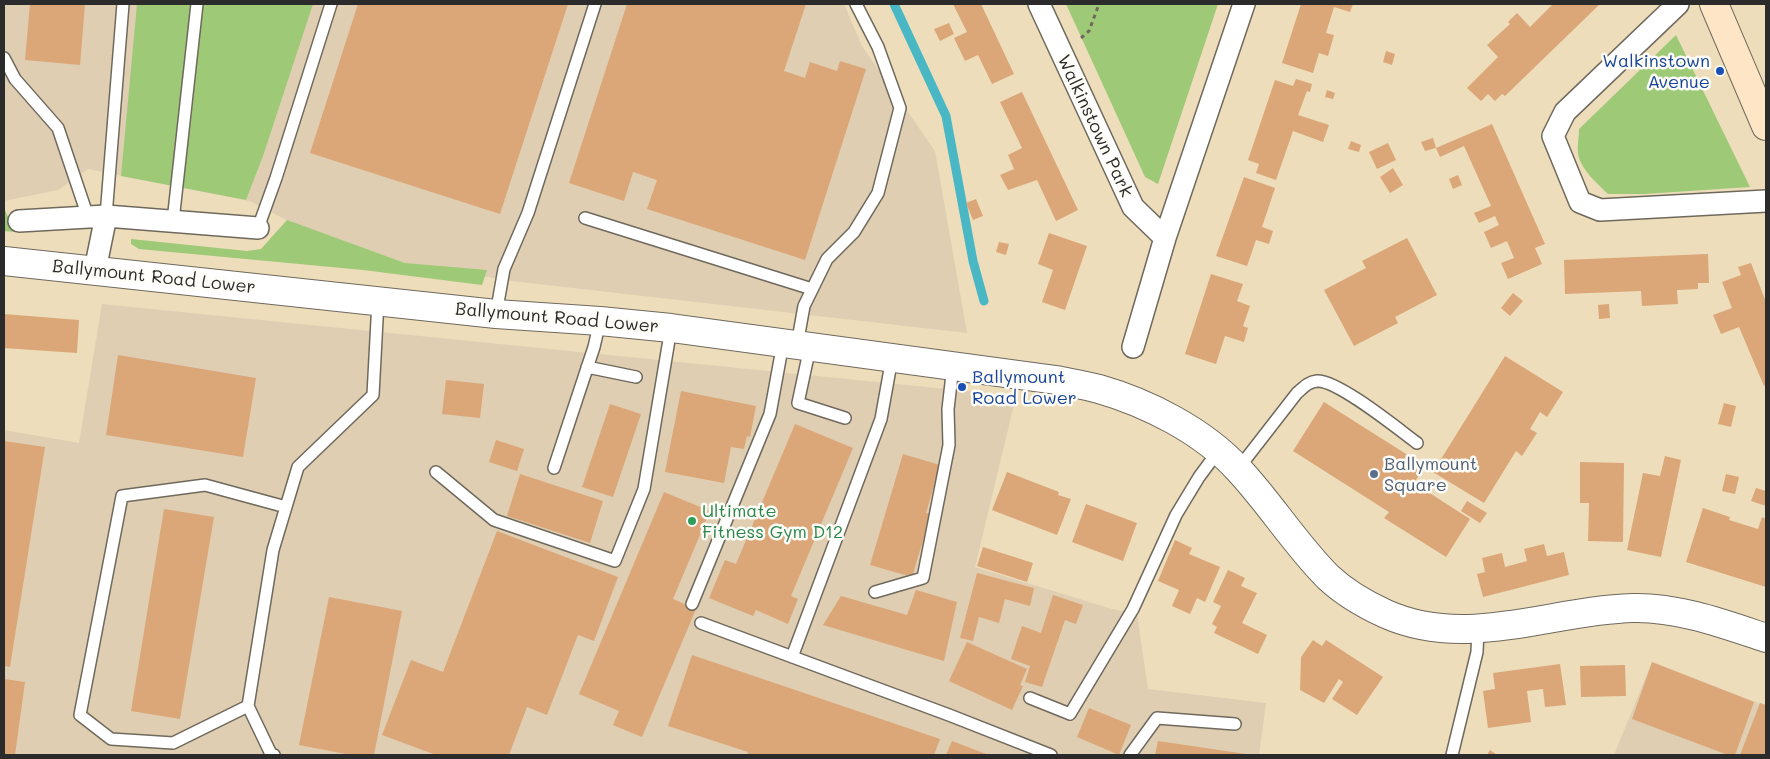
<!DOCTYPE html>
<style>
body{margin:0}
#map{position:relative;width:1770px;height:759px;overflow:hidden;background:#edddbb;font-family:Mali,sans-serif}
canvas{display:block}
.frame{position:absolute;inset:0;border:5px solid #2b2b2b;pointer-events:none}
</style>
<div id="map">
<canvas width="1770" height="759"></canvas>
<div class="frame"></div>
</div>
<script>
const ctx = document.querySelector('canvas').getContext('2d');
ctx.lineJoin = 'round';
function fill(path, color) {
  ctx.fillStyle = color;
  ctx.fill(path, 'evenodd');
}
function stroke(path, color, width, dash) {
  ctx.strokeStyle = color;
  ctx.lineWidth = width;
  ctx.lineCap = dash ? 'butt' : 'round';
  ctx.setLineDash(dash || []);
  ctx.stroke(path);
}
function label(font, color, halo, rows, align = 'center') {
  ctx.font = font + ' Mali,sans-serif';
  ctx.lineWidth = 5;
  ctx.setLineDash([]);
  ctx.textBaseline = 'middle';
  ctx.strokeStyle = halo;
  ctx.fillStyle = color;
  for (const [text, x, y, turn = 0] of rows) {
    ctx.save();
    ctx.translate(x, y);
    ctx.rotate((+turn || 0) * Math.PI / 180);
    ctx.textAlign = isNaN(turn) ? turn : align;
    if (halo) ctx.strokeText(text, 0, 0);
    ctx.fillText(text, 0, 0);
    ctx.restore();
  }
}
const built = new Path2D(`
 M4 4H844L862 46 935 151 967 333 512 281 405 263 292 223 250 201 88 169 58 190 4 201Z
 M102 304 1016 396 975 567 1112 609 1137 614 1148 689 1266 703 1259 755H4V430L79 443Z
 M1652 662 1766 706V755H1614Z`);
const green = new Path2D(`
 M137 4H313L263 156 246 200 121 176Z
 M1066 4H1218L1158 184 1145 177Z
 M1676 35 1750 187 1645 194H1608C1597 183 1580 169 1578 153 1577 145 1579 137 1579 129Z
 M4 208 15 232 4 231Z
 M287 220 405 263 487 270 482 285 363 270 139 249 131 244V239L247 251 261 249Z`);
const stream = new Path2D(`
 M894 4 946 116 973 261 984 301`);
const building = new Path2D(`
 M30 4H85L80 65 25 60Z
 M358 4H568L500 214 310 153Z
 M627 4H806L784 71 805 78 810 62 837 71 840 61 866 69 805 260 647 209 657 180 633 172 624 201 569 183Z
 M953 4H981L1014 74 992 84 978 55 965 61 954 38 967 32Z
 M1301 4H1353L1350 12 1334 7 1326 33 1334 35 1328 56 1319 53 1313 73 1282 63Z
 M1553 4H1600L1505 96 1502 94 1495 101 1488 94 1481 101 1467 88 1498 57 1487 45 1510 24 1508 22 1517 13 1530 27Z
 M949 23 954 34 940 41 934 29Z
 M1386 51 1395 54 1392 65 1383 62Z
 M1296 79 1312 84 1310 92 1307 91 1298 115 1329 125 1323 142 1293 131 1276 180 1256 173 1259 164 1248 160 1275 80 1293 86Z
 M1327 90 1335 93 1333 99 1325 97Z
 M1022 92 1078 210 1056 221 1037 180 1008 190 1000 175 1014 169 1008 155 1022 148 1000 102Z
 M1492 124 1545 244 1535 248 1542 264 1508 279 1501 263 1514 258 1507 241 1491 248 1484 232 1499 225 1495 216 1479 223 1474 213 1491 206 1464 146 1440 157 1436 148 1425 151 1421 142 1433 138 1436 148Z
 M1351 141 1361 145 1359 152 1348 149Z
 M1388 143 1396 160 1377 169 1369 152Z
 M1393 168 1403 185 1390 193 1380 177Z
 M1458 175 1462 185 1453 189 1449 179Z
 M1244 177 1275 188 1262 227 1273 231 1269 244 1256 240 1247 266 1216 256Z
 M976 199 983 216 973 220 966 203Z
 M1049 233 1087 246 1065 310 1042 302 1053 270 1038 264Z
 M1407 238 1437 295 1395 317 1398 323 1354 346 1324 290 1366 268 1362 261Z
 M999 242 1009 244 1006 255 996 252Z
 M1708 254 1709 283H1698V289L1677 290 1678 304 1642 306 1641 291 1565 294 1564 260Z
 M1751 263 1766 302V385L1764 386 1739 327 1721 334 1713 315 1732 308 1722 282 1741 275 1738 267Z
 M1211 274 1243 284 1237 301 1250 306 1243 326 1248 328 1244 342 1225 336 1216 364 1185 354Z
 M1513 293 1523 301 1510 316 1501 308Z
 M1609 304 1610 318 1599 319 1598 305Z
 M4 314 79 320 77 353 4 348Z
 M118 355 256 378 243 457 106 435Z
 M1505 356 1563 392 1547 417 1540 412 1530 429 1537 433 1522 456 1516 451 1484 503 1433 472Z
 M446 380 484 384 480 418 442 414Z
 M681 391 756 406 750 437 747 436 744 449 731 447 724 483 665 472Z
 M1324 402 1425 466 1414 483 1470 519 1446 557 1384 518 1389 512 1293 451Z
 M1724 403 1736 406 1731 427 1718 424Z
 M610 404 641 414 613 497 582 487Z
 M795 424 853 448 791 596 798 599 788 624 756 610 753 616 709 598 725 560 736 564Z
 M496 440 524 449 517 471 489 462Z
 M4 441 45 447 10 667 4 666Z
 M903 454 940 465 926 513 931 514 912 577 870 565Z
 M1665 456 1681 460 1661 557 1627 550 1643 473 1660 476Z
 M1580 462 1624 463 1623 542 1588 541 1589 503H1580Z
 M1007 472 1059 492 1058 495 1071 499 1057 535 992 510Z
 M520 474 603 501 590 543 507 516Z
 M1726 474 1739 477 1735 494 1722 491Z
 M1756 488 1766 491V506L1751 501Z
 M664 492 710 511 673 599 696 609 642 737 613 725 619 711 579 694Z
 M1467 501 1487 513 1480 523 1461 511Z
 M1086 504 1137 523 1123 561 1072 542Z
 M1703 508 1730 517 1729 520 1758 529 1762 517 1766 519V587L1686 562Z
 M164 509 214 517 180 719 131 711Z
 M497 531 618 577 594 641 578 635 547 715 527 707 509 755H436L382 735 411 660 443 672Z
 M1175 540 1192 548 1189 554 1220 567 1205 602 1197 598 1190 614 1172 606 1179 590 1158 581Z
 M1544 544 1547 556 1564 552 1569 575 1483 597 1477 574 1485 572 1482 558 1502 553 1505 567 1527 561 1524 549Z
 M983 547 1033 563 1027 582 977 566Z
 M1228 570 1245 578 1241 586 1257 593 1242 623 1267 635 1258 654 1214 633 1217 627 1212 624 1221 606 1213 602Z
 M977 573 1034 588 1030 606 1005 599 999 623 979 617 973 641 960 638Z
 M916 590 957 602 944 661 823 625 841 596 907 615Z
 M1053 595 1083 605 1076 624 1065 620 1042 687 1025 682 1030 666 1011 659 1022 626 1041 633Z
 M329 597 402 611 374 755H351L299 745Z
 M1313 640 1322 646 1326 640 1383 677 1357 715 1332 699 1343 682 1339 679 1324 703 1300 690 1301 657Z
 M967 642 1027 669 1020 685 1023 686 1012 710 949 681Z
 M692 655 940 739 934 755H747L748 752 668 726Z
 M1652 662 1754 702 1735 755H1728L1632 719Z
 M1560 664 1566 705 1545 707 1543 689 1527 691 1531 722 1488 728 1483 691 1495 689 1493 673Z
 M1625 665 1626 696 1581 697 1580 666Z
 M4 679 25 682 15 755H4Z
 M1760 703 1766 705V755H1740Z
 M1089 708 1131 725 1119 755 1077 737Z
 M952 741 989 755H946Z
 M1158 741 1246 754V755H1155Z
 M1490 750 1497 755H1487Z`);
const path = new Path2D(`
 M1081 38 1089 31 1099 4`);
const service = new Path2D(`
 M4 58 15 79 58 128 88 217
 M106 216 123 4
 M585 218 812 289
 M173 221 197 4
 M258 228 276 178 331 4
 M496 314 504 269 528 213 595 4
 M797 345 804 306 827 259 854 232 878 193 900 108 878 47 856 4
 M810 347 798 403 845 418
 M587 367 636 377
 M554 468 594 347 600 321
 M1238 469 1297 393C1304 387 1308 382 1317 381 1338 380 1398 429 1417 443
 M436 472 494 520 615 561 644 489 671 328
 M875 592 923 578 949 445 948 409 953 366
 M692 604 770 414 783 343
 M701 623 949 715 1051 755
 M792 657 881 419 892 358
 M1030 698 1070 714 1133 609 1176 515 1199 477 1219 450
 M248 706 173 743 111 739 80 715 122 496 205 485 286 507
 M274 755 271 754 248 706 273 550 298 467 373 395 378 301
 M1130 755 1157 718 1235 724
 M1452 755 1477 652 1478 629`);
const minor = new Path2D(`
 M1039 4 1133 207 1165 238
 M1678 4 1565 112 1553 136 1580 202 1600 210 1766 201
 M19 221 106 216 258 228
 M95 270 106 216
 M1133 347 1165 238 1244 4`);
const tertiary = new Path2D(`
 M4 261 496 314 600 321 671 328 1056 380C1070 383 1085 385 1099 389 1148 403 1203 431 1238 469 1270 503 1295 544 1328 577 1344 592 1366 605 1386 614 1467 650 1551 610 1633 608 1678 607 1724 624 1766 638`);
const secondary = new Path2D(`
 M1714 4 1766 126`);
const markers = [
 [1720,71,5,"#1a4fb4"],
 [962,387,5,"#1a4fb4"],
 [1374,474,5,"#5c6f8a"],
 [692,521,5,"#2e9e5b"]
];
const transitNames = [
 ["Walkinstown",1710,61],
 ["Avenue",1710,82],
 ["Ballymount",972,377,"left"],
 ["Road Lower",972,398,"left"]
];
const streetNames = [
 ["Walkinstown Park",1095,126,65],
 ["Ballymount Road Lower",154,277,6],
 ["Ballymount Road Lower",557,318,5]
];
const serviceNames = [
 ["Ballymount",1384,464],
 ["Square",1384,485]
];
const leisureNames = [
 ["Ultimate",702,511],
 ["Fitness Gym D12",702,532]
];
fill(built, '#dfceb1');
fill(green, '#9eca78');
stroke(stream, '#4ab8c4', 9);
fill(building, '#dba778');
stroke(service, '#6f695d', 14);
stroke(minor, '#6f695d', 24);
stroke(tertiary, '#6f695d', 30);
stroke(secondary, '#6f695d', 30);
stroke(path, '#6f695d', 3, [4, 4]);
stroke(service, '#fff', 11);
stroke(minor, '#fff', 21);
stroke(tertiary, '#fff', 28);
stroke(secondary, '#fde5c5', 28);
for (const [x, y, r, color] of markers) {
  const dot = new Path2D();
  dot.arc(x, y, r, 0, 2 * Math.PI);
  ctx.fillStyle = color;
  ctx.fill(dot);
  stroke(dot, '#fdfcf7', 2);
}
label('18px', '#164399', '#fdfcf7', transitNames, 'right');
label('18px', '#2b2b2b', '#fdfcf7', streetNames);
label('18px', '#4e5e75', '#fdfcf7', serviceNames, 'left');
label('18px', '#27864d', '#fdfcf7', leisureNames, 'left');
</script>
